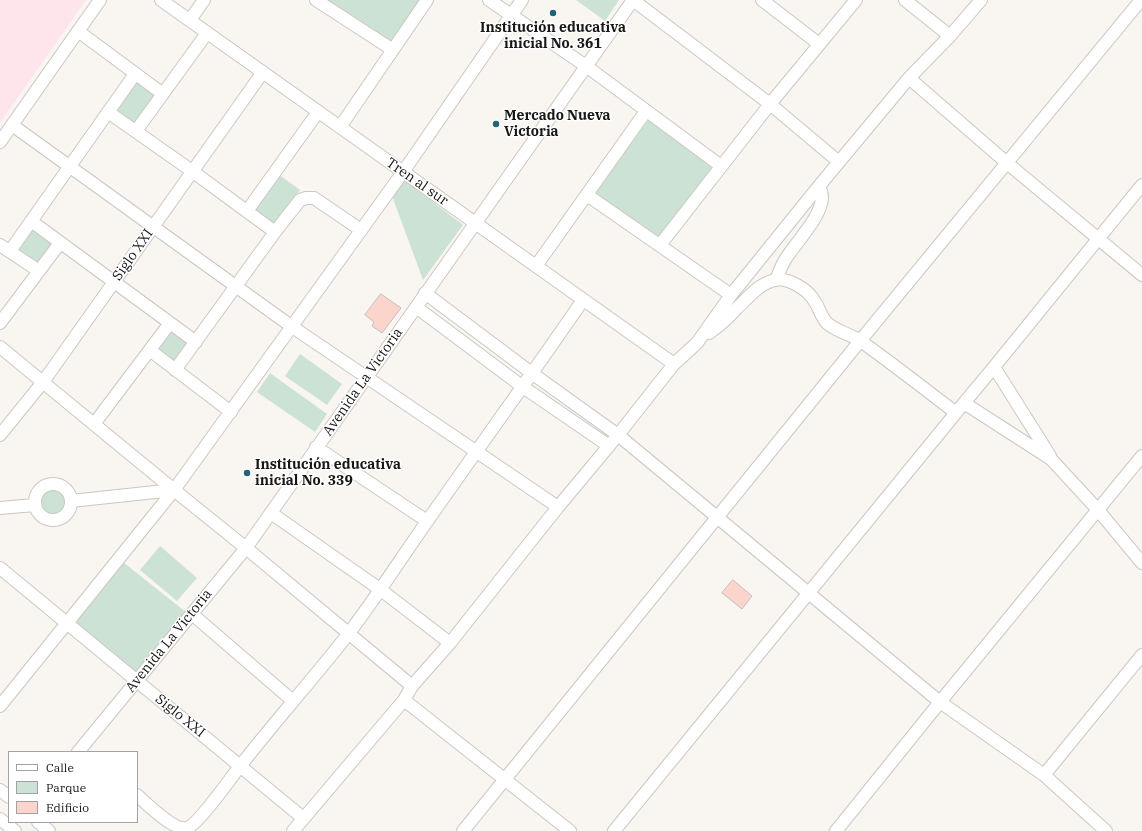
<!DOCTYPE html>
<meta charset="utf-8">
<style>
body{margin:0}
#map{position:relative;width:1142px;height:831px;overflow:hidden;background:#f9f5f1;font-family:"IBM Plex Serif",serif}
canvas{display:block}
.legend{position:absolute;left:8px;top:751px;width:130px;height:72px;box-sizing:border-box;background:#fff;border:1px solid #a3a2a2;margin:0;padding:5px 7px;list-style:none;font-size:12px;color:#181716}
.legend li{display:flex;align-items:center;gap:8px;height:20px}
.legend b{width:20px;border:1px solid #a3a2a2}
</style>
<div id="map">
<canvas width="1142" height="831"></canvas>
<ul class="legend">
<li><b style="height:5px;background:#fff"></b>Calle</li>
<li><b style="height:11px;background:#cce2d5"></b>Parque</li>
<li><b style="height:11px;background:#fbd5cb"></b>Edificio</li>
</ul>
</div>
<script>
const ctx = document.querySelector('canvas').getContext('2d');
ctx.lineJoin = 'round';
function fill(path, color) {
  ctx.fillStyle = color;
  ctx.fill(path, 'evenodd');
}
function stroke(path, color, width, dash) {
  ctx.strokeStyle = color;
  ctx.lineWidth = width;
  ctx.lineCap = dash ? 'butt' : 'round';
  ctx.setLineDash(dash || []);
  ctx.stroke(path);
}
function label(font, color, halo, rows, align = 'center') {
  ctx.font = font + ' "IBM Plex Serif",serif';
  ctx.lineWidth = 3;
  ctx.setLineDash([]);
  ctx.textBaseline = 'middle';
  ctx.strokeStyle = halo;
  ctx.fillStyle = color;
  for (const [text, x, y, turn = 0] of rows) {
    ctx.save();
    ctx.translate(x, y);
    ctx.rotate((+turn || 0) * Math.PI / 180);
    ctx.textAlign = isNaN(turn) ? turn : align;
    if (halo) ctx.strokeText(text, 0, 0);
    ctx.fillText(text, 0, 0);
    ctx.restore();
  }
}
const education = new Path2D(`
 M0 0H86L0 123Z`);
const green = new Path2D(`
 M325 0H423L392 44Z
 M576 0H619L605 21Z
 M137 79 159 95 136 126 114 110Z
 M649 119 716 167 659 240 595 194Z
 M278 174 300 190 273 227 251 211Z
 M403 179 463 225 423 280 392 196Z
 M33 226 55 243 38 265 16 249Z
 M171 327 192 342 176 365 155 350Z
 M300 354 342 384 327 405 285 376Z
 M270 373 327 414 315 432 257 392Z
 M40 502a13 13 0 1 1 26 0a13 13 0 1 1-26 0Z
 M160 546 197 578 177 601 140 570Z
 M123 562 187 613 137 674 76 622Z`);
const building = new Path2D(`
 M381 294 401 308 382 333 372 326 374 322 365 315Z
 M733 580 752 596 742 609 722 593Z`);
const minor = new Path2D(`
 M161 0 674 364
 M316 0 393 50
 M489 0 586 66 721 166
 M633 0 770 104 839 162
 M762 0 819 44
 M905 0 950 36
 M190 20 204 0
 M78 31 163 94
 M909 78 1007 163 1142 275
 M108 112 192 171 275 232
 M12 125 291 326 558 507
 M340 127 427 0
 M136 131 207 33
 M0 142 100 0
 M587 195 731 295
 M247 211 318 112
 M31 221 196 342
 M0 245 39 271
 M660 245 770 104 856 0
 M10 251 135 74
 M536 266 646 111
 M776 280C779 273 781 266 785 260 795 243 821 218 822 198 822 193 821 190 819 186
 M425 293 533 374 618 435 940 702 1044 775 1106 831
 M416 307 523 387 609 446
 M0 323 60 243
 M709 333C719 326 728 318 736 309 748 298 758 284 775 280 788 277 809 290 815 302 820 309 821 317 827 323 837 332 851 334 862 342 894 365 925 389 956 413
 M0 347 174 490 246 548 412 686
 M151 351 231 412
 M994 367 1050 456
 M175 370 275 232 300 200 306 198H314L361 230
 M964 403 1051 459 1098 510 1142 563
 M94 424 170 323
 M0 435 43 382 263 72
 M316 447 427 521
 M35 502a18 18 0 1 1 36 0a18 18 0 1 1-36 0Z
 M71 501 174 490
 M0 508 35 505
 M271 513 381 590 450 643
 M0 568 303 818
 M192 614 293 701
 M404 700 570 831
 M0 706 67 623 174 490 403 172 522 0
 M78 752 246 548 633 0
 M1044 775 1142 655
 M0 790 9 797
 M137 795C147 804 174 831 187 828 198 825 232 776 241 765 276 720 314 678 349 633 377 596 402 557 428 520 480 446 532 374 583 300
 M0 819 15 831
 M38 822 49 831
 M293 831 404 700 412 686 450 643 558 507 618 435 674 364 697 343 731 295 819 186 909 78 950 36 981 0
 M463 831 860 341 1141 0
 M614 831 964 403 994 367 1142 185
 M836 831 940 702 1142 456`);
const markers = [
 [553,13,4,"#236378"],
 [496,124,4,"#236378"],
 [247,473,4,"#236378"]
];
const poiNames = [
 ["Institución educativa",553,28,"center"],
 ["inicial No. 361",553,44,"center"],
 ["Mercado Nueva",504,116],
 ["Victoria",504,132],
 ["Institución educativa",255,465],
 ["inicial No. 339",255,481]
];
const streetNames = [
 ["Tren al sur",417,182,35],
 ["Siglo XXI",133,255,-55],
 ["Avenida La Victoria",363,382,-55],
 ["Avenida La Victoria",169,641,-51],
 ["Siglo XXI",180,716,39]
];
fill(education, '#fee4eb');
fill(green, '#cce2d5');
fill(building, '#fbd5cb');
stroke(building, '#c4bebd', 1);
stroke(minor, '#cbc7c3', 14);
stroke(minor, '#fff', 12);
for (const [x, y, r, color] of markers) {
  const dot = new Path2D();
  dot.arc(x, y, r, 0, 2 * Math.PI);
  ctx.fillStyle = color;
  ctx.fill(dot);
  stroke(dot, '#fff', 1.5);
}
label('bold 14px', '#181716', '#fff', poiNames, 'left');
label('14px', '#181716', '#fff', streetNames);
</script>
